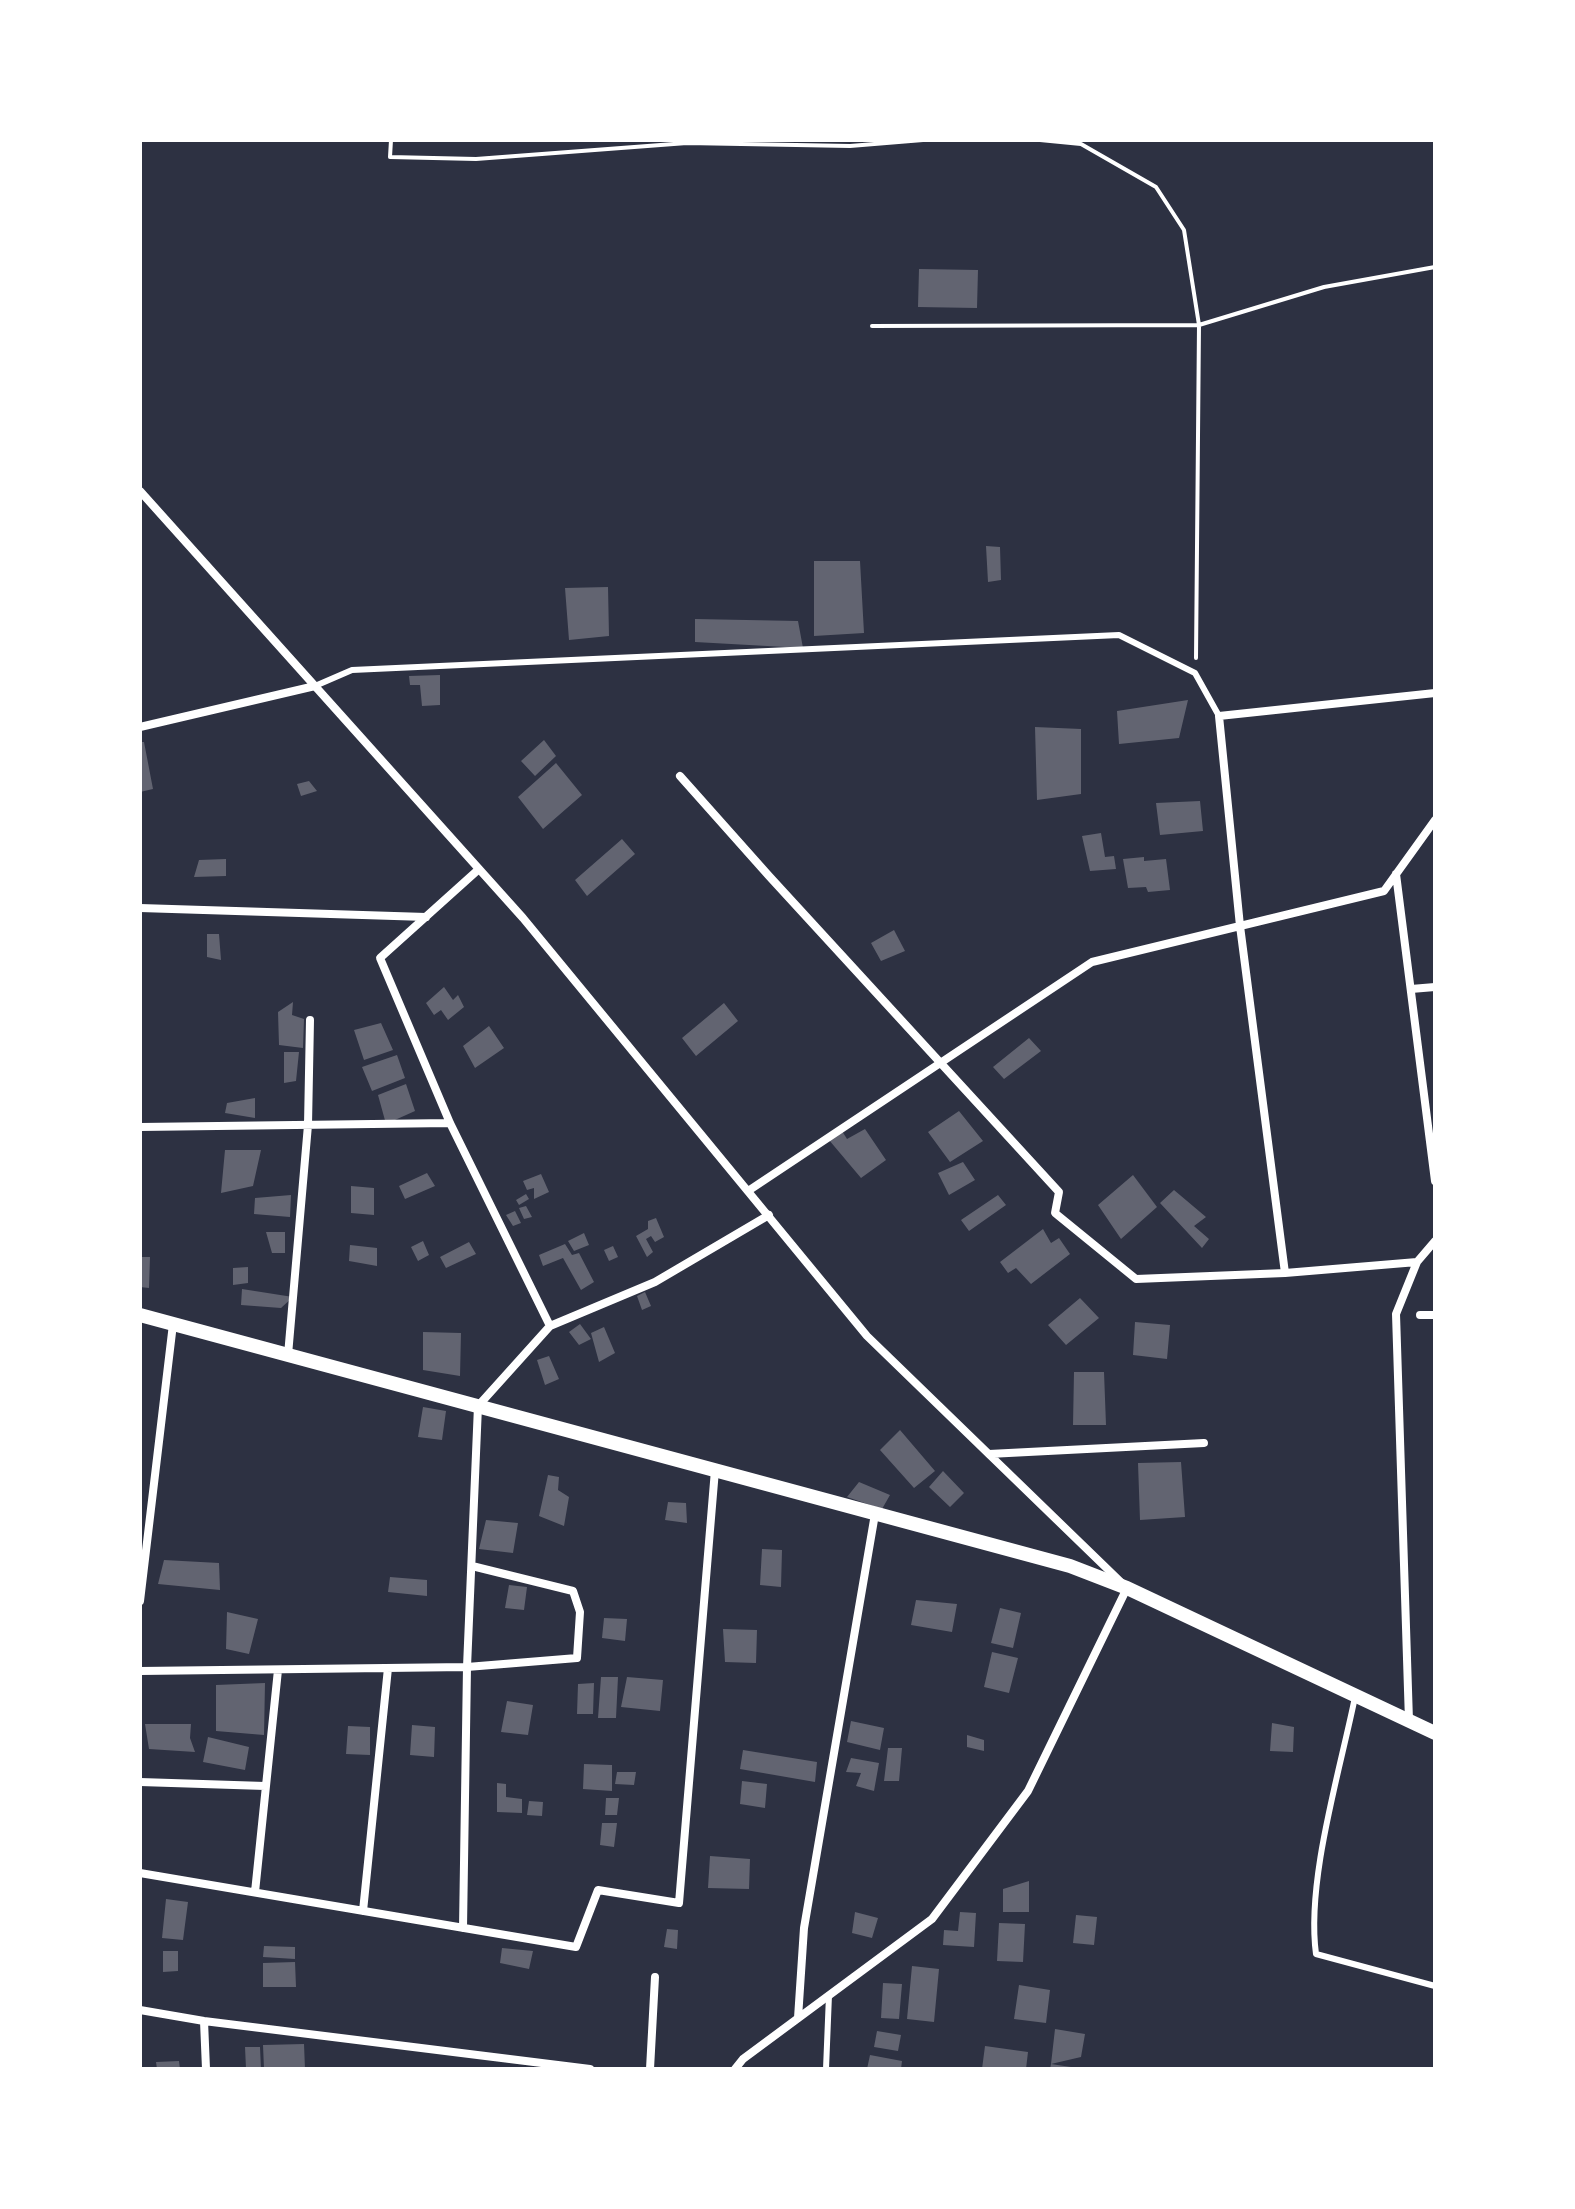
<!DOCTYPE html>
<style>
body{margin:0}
#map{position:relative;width:1575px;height:2209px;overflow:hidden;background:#2d3142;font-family:"Source Sans 3",sans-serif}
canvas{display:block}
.frame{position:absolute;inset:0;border:142px solid #fff;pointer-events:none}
</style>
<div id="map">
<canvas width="1575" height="2209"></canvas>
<div class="frame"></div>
</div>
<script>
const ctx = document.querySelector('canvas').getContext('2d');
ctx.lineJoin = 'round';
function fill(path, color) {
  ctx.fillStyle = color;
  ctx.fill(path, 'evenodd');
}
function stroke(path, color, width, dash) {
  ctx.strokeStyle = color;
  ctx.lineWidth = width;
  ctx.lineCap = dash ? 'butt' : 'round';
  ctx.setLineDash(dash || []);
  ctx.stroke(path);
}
const building = new Path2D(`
 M919 269 978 270 977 308 918 307Z
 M986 546 1000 547 1001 580 988 582Z
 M814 561H860L864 633 814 636Z
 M608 587 609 636 569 640 565 588Z
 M695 619 798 621 803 648 695 642Z
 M440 675V705L422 706 420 685H410L409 676Z
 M1188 700 1179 738 1119 744 1117 711Z
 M1035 727 1081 729V794L1037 800Z
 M544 740 556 756 535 776 521 761Z
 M140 742H144L153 789 140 792Z
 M556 763 582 795 543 829 518 797Z
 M309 781 317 791 301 796 297 784Z
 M1200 801 1203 831 1160 835 1156 803Z
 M1101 833 1105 857 1114 856 1116 869 1090 871 1082 836Z
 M622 839 635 854 587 896 575 880Z
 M1144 857V861L1166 859 1170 890 1148 892 1146 887 1128 888 1123 859Z
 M226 859V876L194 877 199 860Z
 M894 930 905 951 881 961 871 943Z
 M207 934H219L221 960 207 957Z
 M444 987 453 1000 458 995 464 1007 448 1020 441 1010 434 1015 426 1003Z
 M293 1002 292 1015 304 1019 303 1048 279 1045 278 1012Z
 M724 1003 738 1021 696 1056 682 1038Z
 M381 1023 393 1050 364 1060 354 1030Z
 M489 1026 504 1048 475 1068 463 1046Z
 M1029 1038 1041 1051 1004 1079 993 1067Z
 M284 1052H299L296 1081 284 1083Z
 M397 1055 405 1078 372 1091 362 1067Z
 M406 1084 415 1111 386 1124 378 1095Z
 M255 1098V1118L225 1113 227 1103Z
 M959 1111 983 1141 950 1162 928 1132Z
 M865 1129 886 1160 861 1178 829 1140 842 1131 847 1139Z
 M225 1150H261L253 1186 221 1193Z
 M963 1162 975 1180 949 1195 938 1173Z
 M427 1173 435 1186 405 1199 399 1186Z
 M541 1174 549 1192 534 1199V1188L527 1190 523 1181Z
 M1133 1175 1157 1207 1121 1239 1098 1205Z
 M351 1186 374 1188V1215L351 1213Z
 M1174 1190 1206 1217 1194 1226 1209 1239 1202 1248 1160 1203Z
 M526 1194 529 1199 519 1205 516 1200Z
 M291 1195 290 1217 254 1214 255 1198Z
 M998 1195 1006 1205 969 1231 961 1220Z
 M526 1206 532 1217 524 1219 519 1208Z
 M515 1211 521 1223 513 1226 506 1215Z
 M656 1218 664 1237 655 1242 651 1236 646 1239 653 1252 647 1257 636 1236 648 1229V1221Z
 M1043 1229 1051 1243 1059 1238 1070 1254 1031 1284 1016 1268 1008 1273 1000 1262Z
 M266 1232H285V1253H272Z
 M584 1233 589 1245 574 1251 568 1241Z
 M423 1241 429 1255 418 1261 411 1247Z
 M469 1242 476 1254 446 1268 440 1257Z
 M565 1244 572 1255 579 1253 594 1282 581 1290 563 1258 543 1266 539 1255Z
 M350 1245 377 1248V1266L349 1261Z
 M613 1246 618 1257 609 1261 604 1250Z
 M140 1257H150L149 1288 140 1287Z
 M248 1267V1283L233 1285V1268Z
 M242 1289 293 1297 281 1308 241 1305Z
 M645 1292 651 1306 642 1310 637 1296Z
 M1080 1298 1099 1318 1066 1345 1048 1325Z
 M1135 1322 1170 1325 1167 1359 1133 1355Z
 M580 1324 591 1339 579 1345 569 1332Z
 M604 1327 615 1353 599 1362 591 1333Z
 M423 1332 461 1333 460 1376 423 1370Z
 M549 1356 559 1379 545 1385 537 1360Z
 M1074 1372H1104L1106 1425H1073Z
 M423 1407 446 1411 442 1440 418 1437Z
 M900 1430 935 1471 914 1488 880 1450Z
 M1181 1462 1185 1517 1140 1520 1138 1463Z
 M943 1471 964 1493 950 1507 929 1487Z
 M548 1475 559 1477 558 1490 569 1497 564 1526 539 1516Z
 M859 1482 890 1495 882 1509 847 1497Z
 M668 1502 686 1503 687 1523 665 1520Z
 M486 1520 518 1523 513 1553 479 1549Z
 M762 1549 782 1550 781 1587 760 1585Z
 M164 1560 219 1563 220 1590 158 1584Z
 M390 1577 427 1580V1596L388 1592Z
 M509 1585 527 1587 524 1610 505 1608Z
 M916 1600 957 1604 952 1632 911 1625Z
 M1000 1608 1021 1613 1013 1648 991 1643Z
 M227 1612 258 1619 249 1654 226 1649Z
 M604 1618 627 1619 625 1641 602 1638Z
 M723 1629 757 1630 756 1663 725 1662Z
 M992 1652 1018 1658 1009 1693 984 1687Z
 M601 1677H618L616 1718H598Z
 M627 1677 663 1680 660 1711 621 1707Z
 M265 1683 264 1735 216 1731V1685Z
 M594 1683 593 1714H577L578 1684Z
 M507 1701 533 1705 528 1735 501 1732Z
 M851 1721 884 1728 880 1750 847 1742Z
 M1272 1723 1294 1727 1293 1752 1270 1751Z
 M145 1724H191L190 1738 195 1752 149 1749Z
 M412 1725 435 1727 434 1757 410 1755Z
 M348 1726 370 1727V1755L346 1754Z
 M967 1735 984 1740V1751L967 1747Z
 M208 1737 249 1747 245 1770 203 1762Z
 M888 1748H902L899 1781H884Z
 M743 1750 817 1762 815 1782 740 1769Z
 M851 1758 879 1763 874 1791 856 1786 861 1773 846 1772Z
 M584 1764 612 1765V1791L583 1789Z
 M617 1772H636L634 1785 615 1784Z
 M742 1781 767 1784 765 1808 740 1804Z
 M497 1783 506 1784V1797L522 1799V1813L497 1812Z
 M606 1798H619L617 1815H605Z
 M529 1801 543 1802 542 1816 527 1815Z
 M602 1823H617L614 1847 600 1845Z
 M710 1856 750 1859 749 1889 708 1888Z
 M1029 1881V1912H1003V1889Z
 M166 1899 188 1902 183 1940 162 1938Z
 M855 1912 878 1918 872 1938 852 1933Z
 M960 1912 976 1913 974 1947 943 1945 944 1930 958 1931Z
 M1076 1915 1097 1917 1094 1945 1073 1943Z
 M999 1923 1025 1924 1023 1962 997 1961Z
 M667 1929 678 1930 677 1949 664 1947Z
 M264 1946 295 1947V1959L263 1957Z
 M502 1948 533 1951 529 1969 500 1963Z
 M163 1951H178V1971L163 1972Z
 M295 1962 296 1987H263V1963Z
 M912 1966 939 1969 934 2022 907 2019Z
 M883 1983 902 1984 899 2019 881 2018Z
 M1019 1985 1050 1990 1046 2023 1014 2019Z
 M1055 2029 1085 2034 1081 2057 1051 2064Z
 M877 2031 901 2035 898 2051 874 2047Z
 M304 2044 305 2069H264L263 2045Z
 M985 2046 1028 2052 1026 2069H982Z
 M245 2047H260L261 2069H246Z
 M870 2055 902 2061 901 2069H867Z
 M179 2061 180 2069H157L156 2062Z
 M1051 2064 1071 2067V2069H1050Z`);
const path = new Path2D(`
 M391 140 390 157 476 159 687 143 850 146 923 140
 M872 326 1199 325 1184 230 1156 187 1081 144 1040 140
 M1196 658 1199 325 1324 287 1435 267`);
const service = new Path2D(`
 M315 686 352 670 1119 635 1195 673 1219 716
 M1355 1697C1340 1771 1306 1881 1316 1954L1435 1986
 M826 2069 829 1995`);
const minor = new Path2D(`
 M140 491 523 918 867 1336 1127 1588 1028 1791 932 1919 743 2059 735 2069
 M140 727 315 686
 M680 776 769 876 1059 1192 1055 1213 1136 1279 1285 1273 1240 926 1219 716 1435 693
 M1396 874 1435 1181
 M140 908 426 917
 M1411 989 1435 987
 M140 1127 450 1123
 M748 1191 1092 962 1384 891 1435 820
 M1285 1273 1417 1262 1435 1241
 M1420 1315H1435
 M550 1326 655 1282 769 1215
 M288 1355 308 1125 310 1020
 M989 1454 1204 1443
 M140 1601 173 1324
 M140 1671 467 1667 478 1406 550 1326 450 1123 380 958 479 869
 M1409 1721 1396 1314 1417 1262
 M140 1782 265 1786
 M140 1873 576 1947 598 1890 679 1903 715 1470
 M255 1892 278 1670
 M363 1911 388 1668
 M463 1928 467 1667 577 1658 580 1612 573 1591 472 1566
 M140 2010 204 2021 590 2069
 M798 2018 804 1928 875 1514
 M204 2021 206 2069
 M650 2069 655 1977`);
const tertiary = new Path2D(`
 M140 1315 1070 1566 1127 1588 1435 1733`);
fill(building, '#626471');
stroke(path, '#fff', 4);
stroke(service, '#fff', 6);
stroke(minor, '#fff', 8);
stroke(tertiary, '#fff', 14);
</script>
